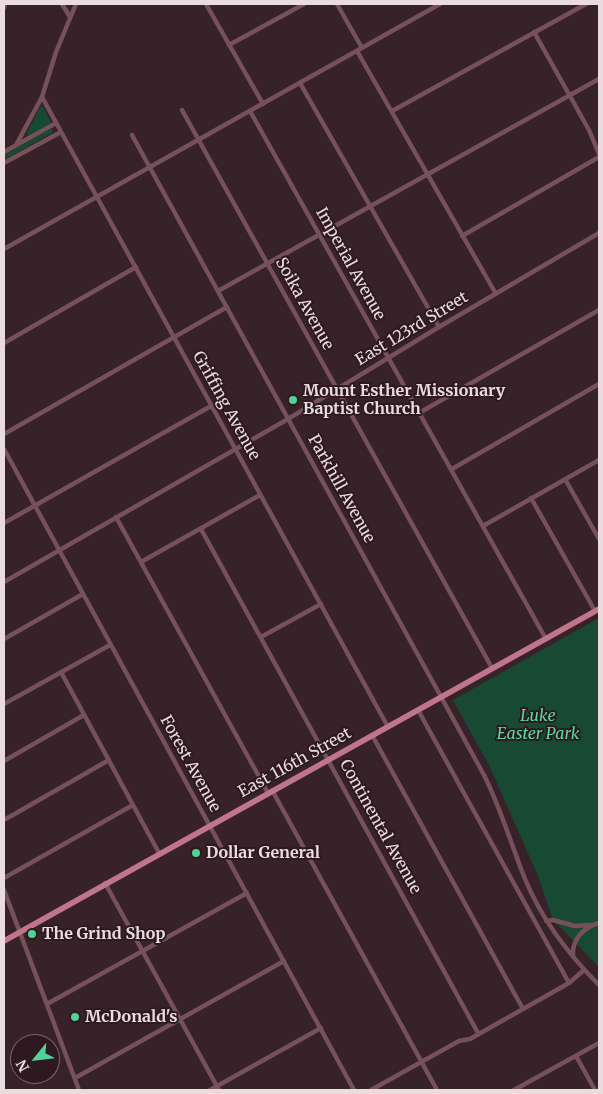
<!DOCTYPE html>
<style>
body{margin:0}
#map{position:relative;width:603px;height:1094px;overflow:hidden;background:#372229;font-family:Merriweather,serif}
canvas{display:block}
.frame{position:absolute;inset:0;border:5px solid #e9dbde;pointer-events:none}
.north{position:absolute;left:10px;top:1034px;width:50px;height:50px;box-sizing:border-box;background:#2d191f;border:1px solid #78676b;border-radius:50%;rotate:241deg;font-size:14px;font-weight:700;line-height:20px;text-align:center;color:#e9dbde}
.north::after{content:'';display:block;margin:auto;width:18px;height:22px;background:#51d398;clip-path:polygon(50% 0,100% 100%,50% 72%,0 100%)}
</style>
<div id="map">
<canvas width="603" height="1094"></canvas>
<div class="frame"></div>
<div class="north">N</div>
</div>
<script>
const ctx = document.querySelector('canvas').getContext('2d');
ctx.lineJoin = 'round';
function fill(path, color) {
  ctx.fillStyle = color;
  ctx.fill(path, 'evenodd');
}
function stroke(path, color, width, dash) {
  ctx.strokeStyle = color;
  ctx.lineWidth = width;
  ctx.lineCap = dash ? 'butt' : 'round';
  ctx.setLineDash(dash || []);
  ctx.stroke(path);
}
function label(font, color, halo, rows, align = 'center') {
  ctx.font = font + ' Merriweather,serif';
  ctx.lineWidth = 4;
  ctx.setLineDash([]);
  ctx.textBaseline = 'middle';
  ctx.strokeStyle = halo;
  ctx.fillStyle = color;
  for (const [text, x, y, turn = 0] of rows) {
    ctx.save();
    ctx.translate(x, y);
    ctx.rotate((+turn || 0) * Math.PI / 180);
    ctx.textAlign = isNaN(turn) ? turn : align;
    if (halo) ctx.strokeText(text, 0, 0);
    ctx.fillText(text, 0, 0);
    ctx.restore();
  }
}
const green = new Path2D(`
 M40 107 44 108 51 123 28 136 27 133Z
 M50 129 53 130 52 133 4 160V155Z
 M599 618V967L553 920 538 876 490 767 453 700Z`);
const minor = new Path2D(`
 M62 4 70 17
 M206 4 263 104
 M337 4 362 48
 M4 8 5 4
 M534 32 589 130 599 154
 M229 45 304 4
 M357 51 496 294
 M300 83 439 327
 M42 97 388 727
 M182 110 492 668
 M250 111 546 639
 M392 111 586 4
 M132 135 484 775C501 809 511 844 525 879 542 920 568 954 599 985
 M16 145 42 97 56 52 76 4
 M4 152 56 123
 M4 163 61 132
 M462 236 599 157
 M4 249 440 4
 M218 291 599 79
 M4 343 136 267
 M419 413 599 310
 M4 434 227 307
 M4 449 354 1090
 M452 469 599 384
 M565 479 599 539
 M531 498 595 611
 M116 517 268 793
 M4 523 211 406
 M483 526 599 460
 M201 529 478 1033
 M141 562 260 495
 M4 582 288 419 439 327 599 233
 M261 637 321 604
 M4 639 83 594
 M61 672 159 853
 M4 704 110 645
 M418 710 569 983
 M372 735 523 1009
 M4 761 84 715
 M272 790 437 1090
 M4 820 109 760
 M4 878 133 805
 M105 883 219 1090
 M4 890 79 1090
 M546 921 553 920 575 926 591 925
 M573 955C572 939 584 927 599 923
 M47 1004 247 893
 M576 1056 595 1090
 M75 1078 284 961
 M210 1090 321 1028
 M371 1090 459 1041 470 1039 569 983 584 970
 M514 1090 599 1043`);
const major = new Path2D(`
 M4 941 599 609`);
const markers = [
 [293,400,5,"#51d398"],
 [196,853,5,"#51d398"],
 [32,934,5,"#51d398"],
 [75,1017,5,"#51d398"]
];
const streetNames = [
 ["Imperial Avenue",350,264,61],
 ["Soika Avenue",304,304,61],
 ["East 123rd Street",412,329,-31],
 ["Griffing Avenue",226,406,61],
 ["Parkhill Avenue",341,489,61],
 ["East 116th Street",295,763,-29],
 ["Forest Avenue",190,764,61],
 ["Continental Avenue",380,827,61]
];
const poiNames = [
 ["Mount Esther Missionary",303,391],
 ["Baptist Church",303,409],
 ["Dollar General",206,853],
 ["The Grind Shop",42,934],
 ["McDonald's",85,1017]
];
const parkNames = [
 ["Luke",538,716],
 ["Easter Park",538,734]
];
fill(green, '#184a33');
stroke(minor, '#76505b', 4.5);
stroke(major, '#c1758c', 5.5);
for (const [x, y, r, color] of markers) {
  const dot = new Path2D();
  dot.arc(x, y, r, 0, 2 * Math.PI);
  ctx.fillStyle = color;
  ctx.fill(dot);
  stroke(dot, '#2d191f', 2);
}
label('16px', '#e9dbde', '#2d191f', streetNames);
label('bold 16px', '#e9dbde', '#2d191f', poiNames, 'left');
label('italic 16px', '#56db9e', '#2d191f', parkNames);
</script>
